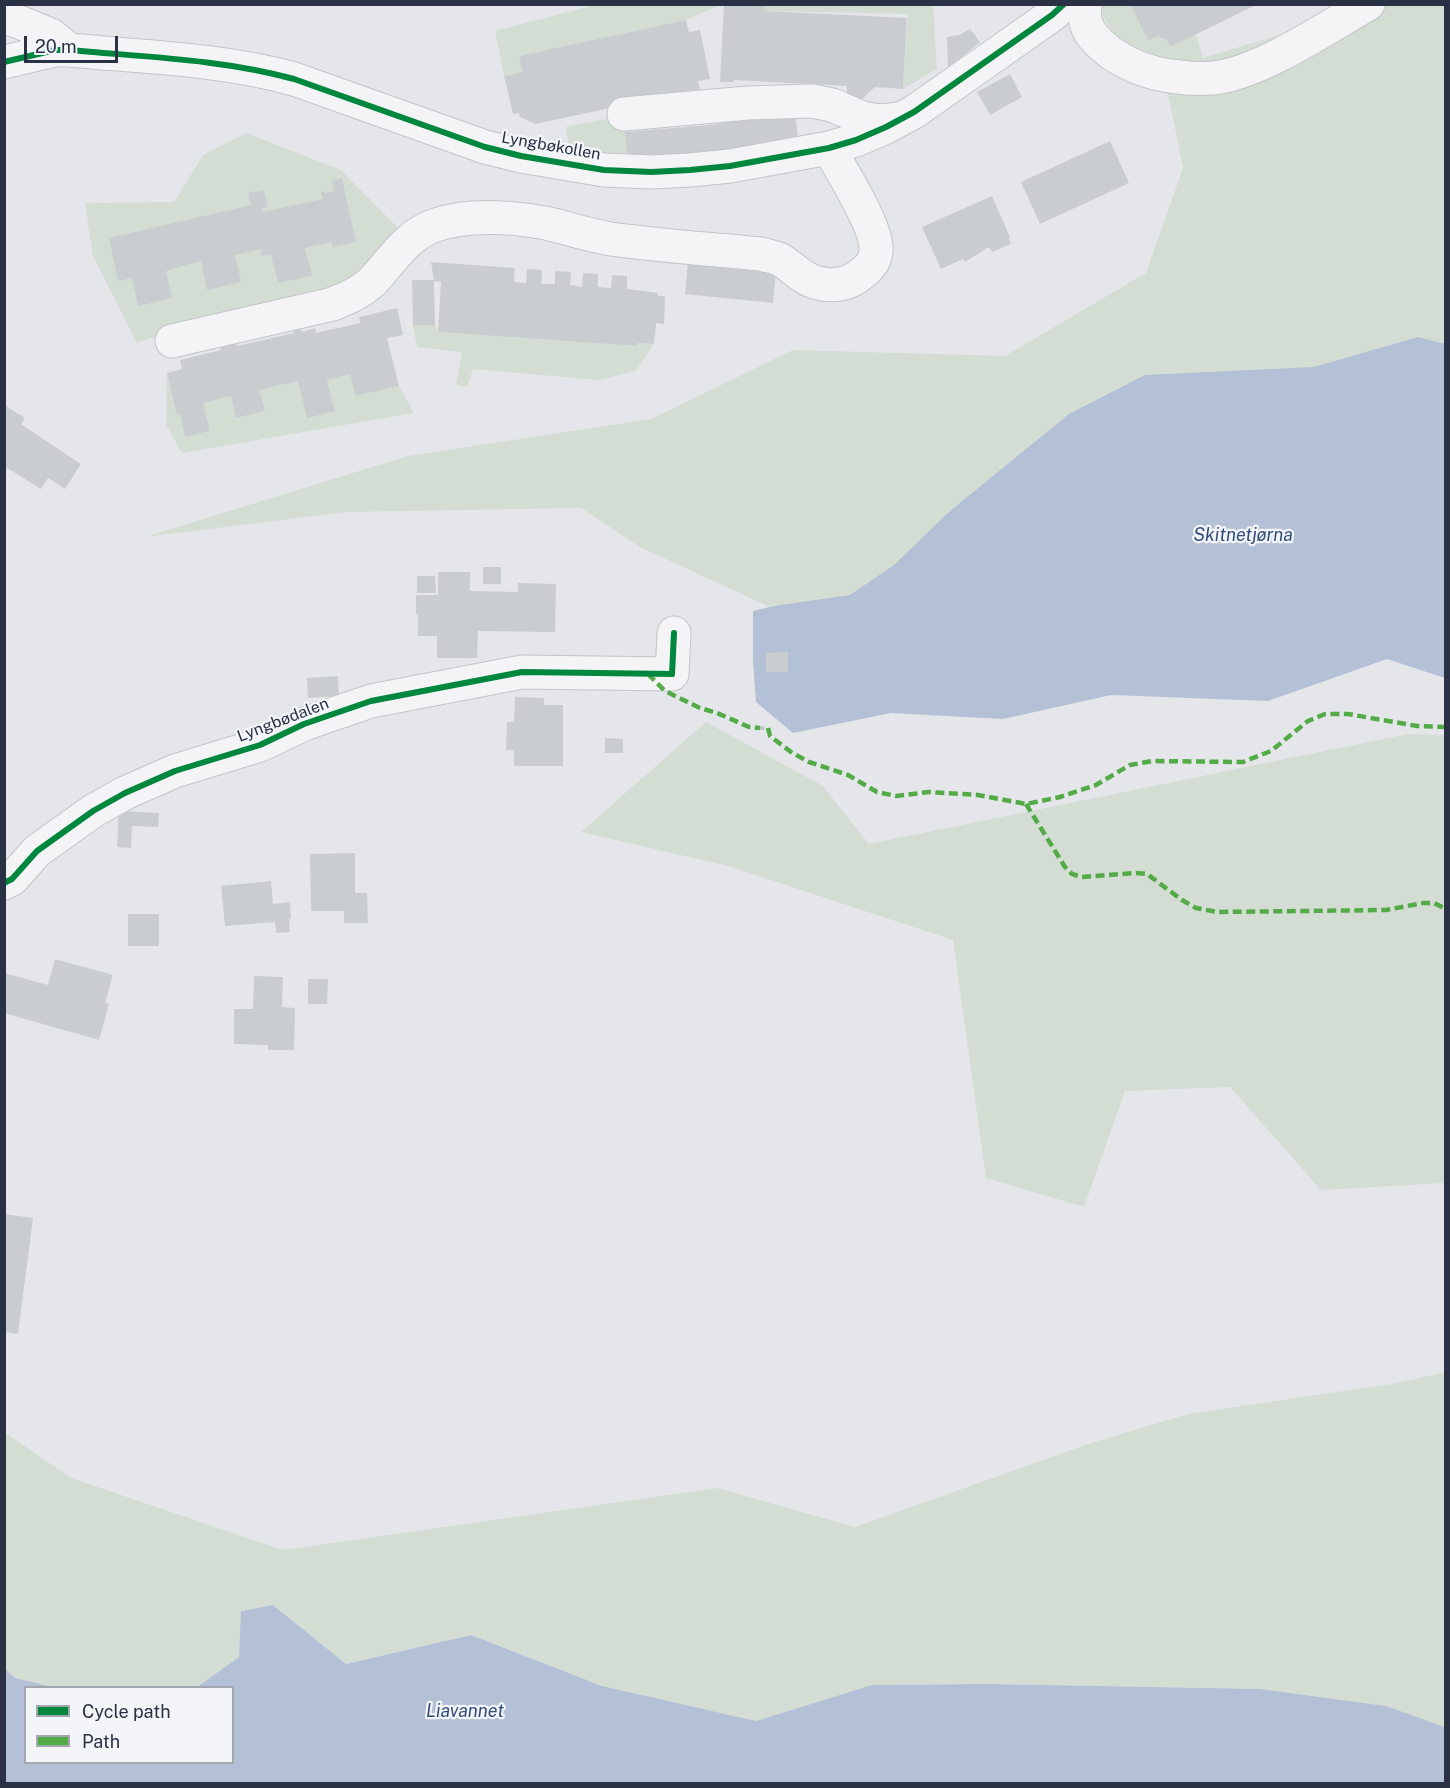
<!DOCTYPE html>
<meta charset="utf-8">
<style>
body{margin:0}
#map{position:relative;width:1450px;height:1788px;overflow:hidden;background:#e5e6e9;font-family:"Public Sans",sans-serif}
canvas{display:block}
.frame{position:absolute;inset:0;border:6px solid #2a3144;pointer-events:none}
.legend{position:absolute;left:24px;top:1686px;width:210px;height:78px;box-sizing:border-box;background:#f3f5f8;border:2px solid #a3a7b0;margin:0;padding:8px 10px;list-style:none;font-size:18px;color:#2a3144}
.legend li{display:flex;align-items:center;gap:12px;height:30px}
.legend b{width:30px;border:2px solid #a3a7b0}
.scale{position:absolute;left:24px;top:36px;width:94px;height:27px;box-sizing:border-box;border:3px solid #2a3144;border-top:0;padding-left:8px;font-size:18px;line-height:21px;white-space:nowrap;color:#2a3144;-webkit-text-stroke:4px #f3f5f8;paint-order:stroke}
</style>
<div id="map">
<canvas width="1450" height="1788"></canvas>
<div class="frame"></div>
<ul class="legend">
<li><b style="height:8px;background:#00873e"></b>Cycle path</li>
<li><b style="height:8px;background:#53ab47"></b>Path</li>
</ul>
<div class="scale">20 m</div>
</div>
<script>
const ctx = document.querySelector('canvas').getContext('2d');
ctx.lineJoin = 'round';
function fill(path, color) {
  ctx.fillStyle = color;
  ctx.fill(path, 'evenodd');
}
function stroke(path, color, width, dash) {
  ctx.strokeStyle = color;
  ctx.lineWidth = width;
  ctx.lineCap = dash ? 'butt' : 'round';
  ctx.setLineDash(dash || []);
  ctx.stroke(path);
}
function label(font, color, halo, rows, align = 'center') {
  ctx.font = font + ' "Public Sans",sans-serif';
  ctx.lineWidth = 4.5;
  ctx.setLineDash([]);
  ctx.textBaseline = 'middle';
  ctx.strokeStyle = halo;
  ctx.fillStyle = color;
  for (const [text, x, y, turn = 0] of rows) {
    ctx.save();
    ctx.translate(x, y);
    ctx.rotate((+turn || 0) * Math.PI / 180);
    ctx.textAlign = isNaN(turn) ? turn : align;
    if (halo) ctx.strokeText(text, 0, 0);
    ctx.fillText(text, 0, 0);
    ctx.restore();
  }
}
const green = new Path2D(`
 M595 5H720L686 20 520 56 523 72 504 76 495 31Z
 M765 5H933L937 69 903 89 908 14 765 11Z
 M1101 5H1130L1148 41 1157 36 1167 40 1196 34 1203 58 1279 35 1348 5H1445V364L843 641 640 547 581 508 346 512 145 537 408 456 651 419 793 350 1005 356 1146 273 1183 168 1163 70 1179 65C1150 52 1104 42 1101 5Z
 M616 117 624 121 628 159 569 151 566 127Z
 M246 133 341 170 402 232 343 290 168 332 137 343 93 256 85 203 174 202 203 155Z
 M413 325H435L438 332 636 346 637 343 654 344 636 371 598 380 473 369 467 387 456 385 462 352 417 347Z
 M167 373 177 414H180L186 437 209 431 203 403 231 396 237 418 264 411 259 390 298 381 335 411 327 380 350 374 356 396 399 386 414 413 182 453 166 425Z
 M706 722 823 786 869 844 1408 734 1445 735V1183L1321 1190 1230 1087 1125 1091 1084 1207 986 1178 953 940 728 866 581 832Z
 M1445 1372V1727L1386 1706 1260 1689 988 1684 872 1685 756 1721 602 1686 471 1635 346 1664 273 1605 242 1611 239 1657 197 1687H53L15 1678 5 1669 4 1432 71 1478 283 1550 717 1488 855 1527 1091 1443 1188 1414 1398 1383Z`);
const water = new Path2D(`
 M1418 337 1445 344V678L1387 659 1268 701 1111 695 1003 719 891 713 793 733 756 702 753 661V611L774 606 850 595 894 565 950 511 1069 414 1145 375 1314 367Z
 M273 1605 346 1664 471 1635 602 1686 756 1721 872 1685 988 1684 1260 1689 1386 1706 1445 1727V1783H5V1669L15 1678 53 1687 26 1688V1762H232V1688L197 1687 239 1657 241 1611Z`);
const building = new Path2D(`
 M1130 4H1258L1170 47 1167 40 1157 36 1148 41Z
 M724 5H765V11L907 18 903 89 875 87 861 100 847 96V86L734 80V82H720Z
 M686 20 689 32 700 30 710 79 698 81 700 89 535 124 520 117 519 113 513 114 504 76 523 72 519 56Z
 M970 29 980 42 948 68 947 37 959 35Z
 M1010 74 1022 97 990 115 977 92Z
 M795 111 798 138 672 159H628L625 132 710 125Z
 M1110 141 1129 183 1040 224 1021 182Z
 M342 178 356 242 333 247 332 242 305 248 312 276 278 283 271 254 262 256 261 249 235 255 241 282 207 290 201 261 193 263 166 271 172 298 138 306 132 278 118 281 109 238 251 205 248 193 264 190 268 207 262 208 263 212 323 199 321 192 324 191V193L334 191 332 181Z
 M992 196 1010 237 1009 238 1011 244 992 252 989 247 965 262 963 259 941 269 922 227Z
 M431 262 515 268 514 282 526 283 527 269 542 270 541 284H555V271L571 272 570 285 582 287 583 273 598 274V287L611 288 612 275 627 276V289L658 293V296H665L664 324 656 323 654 344 637 343V346L438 332 441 282 434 281Z
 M688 262 776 270 773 303 685 294Z
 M412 280H434L435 325H413Z
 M397 308 403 335 387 338 399 386 356 396 350 374 327 380 335 411 307 418 298 381 259 390 265 411 236 418 231 396 203 403 210 431 185 437 180 414 177 415 167 373 182 369 180 360 221 350 218 339 234 335 237 346 294 333 292 328 300 326 302 332 315 328 316 333 360 323 359 317Z
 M4 405 25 418 21 424 81 464 65 489 48 478 41 489 4 466Z
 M483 567H501V584H483Z
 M438 572H470V591L518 592V583L556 584 555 632 478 631 477 658H437V636H418V614H416V595H438Z
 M417 576H435L436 593H417Z
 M788 652V672H766V653Z
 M338 676 339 696 308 698 307 678Z
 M515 697 544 698V705H563V766H514V750H506L507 722H514Z
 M605 738 623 739V753H605Z
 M119 811 159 813 158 827 132 826 131 848 117 847Z
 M355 853V893H367L368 923H344V911H311L310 854Z
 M271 881 273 904 290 902 291 919H289L290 932 276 933 275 922 225 926 221 886Z
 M128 914H159V946H128Z
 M55 959 113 975 105 1003 109 1004 99 1040 4 1013V973L48 985Z
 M254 976 283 977 282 1007 295 1008 294 1050H268V1045L234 1044V1009H253Z
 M308 979H328L327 1004H308Z
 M4 1214 33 1218 18 1334 4 1332Z`);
const path = new Path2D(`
 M760 728H768`);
const street = new Path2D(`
 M1085 4C1082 28 1093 39 1111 53 1128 65 1150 73 1170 76 1187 78 1204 80 1221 77 1267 68 1326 28 1368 4
 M4 16 51 35 69 50
 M4 62 55 50H69C144 57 221 59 294 79L485 147 521 156 604 170 651 172 690 170 730 166 829 148 856 140 886 127 914 112 1052 15 1064 4
 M624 114 748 103 812 101 832 105 862 118 880 121 900 119
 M172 341 333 304C347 298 360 293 372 282 392 261 406 235 436 225 470 213 523 217 558 226 576 231 592 236 611 239 661 246 711 249 761 254 767 256 774 257 779 259 792 266 803 280 818 283 833 287 850 284 861 274 868 269 875 261 876 252 879 228 841 171 829 148
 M4 883 12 879 37 851 93 811 125 793 175 771 260 745 304 724 371 701 522 672 672 674 674 633`);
const quiet = new Path2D(`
 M648 674 665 691 700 708 717 713 749 727 760 728
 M768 728 770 736 791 752 809 762 848 775 877 792 896 796 929 792 978 795 1026 804 1060 797 1096 785 1130 765 1152 761 1243 762 1271 751 1308 721 1325 714H1348L1417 726 1446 727
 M1026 804 1065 867 1072 874 1082 877 1136 873 1147 874 1182 900 1196 908 1217 912 1386 910 1423 903H1434L1446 909`);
const cycleway = new Path2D(`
 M4 62 55 50H69C144 57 221 59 294 79L485 147 521 156 604 170 651 172 690 170 730 166 829 148 856 140 886 127 914 112 1052 15 1064 4
 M4 883 12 879 37 851 93 811 125 793 175 771 260 745 304 724 371 701 522 672 672 674 674 633`);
const streetNames = [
 ["Lyngbøkollen",551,146,10],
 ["Lyngbødalen",283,720,-21]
];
const waterNames = [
 ["Skitnetjørna",1243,535],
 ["Liavannet",465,1711]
];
fill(green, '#d4ddd4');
fill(water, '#b3c0d5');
fill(building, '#cacdd0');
stroke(street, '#c3c4c7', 35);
stroke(path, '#c6c7cb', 4, [4.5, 4.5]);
stroke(street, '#f4f4f6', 33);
stroke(quiet, '#53ab47', 4.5, [9, 4.5]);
stroke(cycleway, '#00873e', 6);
label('16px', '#2a3144', '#f3f5f8', streetNames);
label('italic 18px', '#324d7a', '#f3f5f8', waterNames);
</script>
